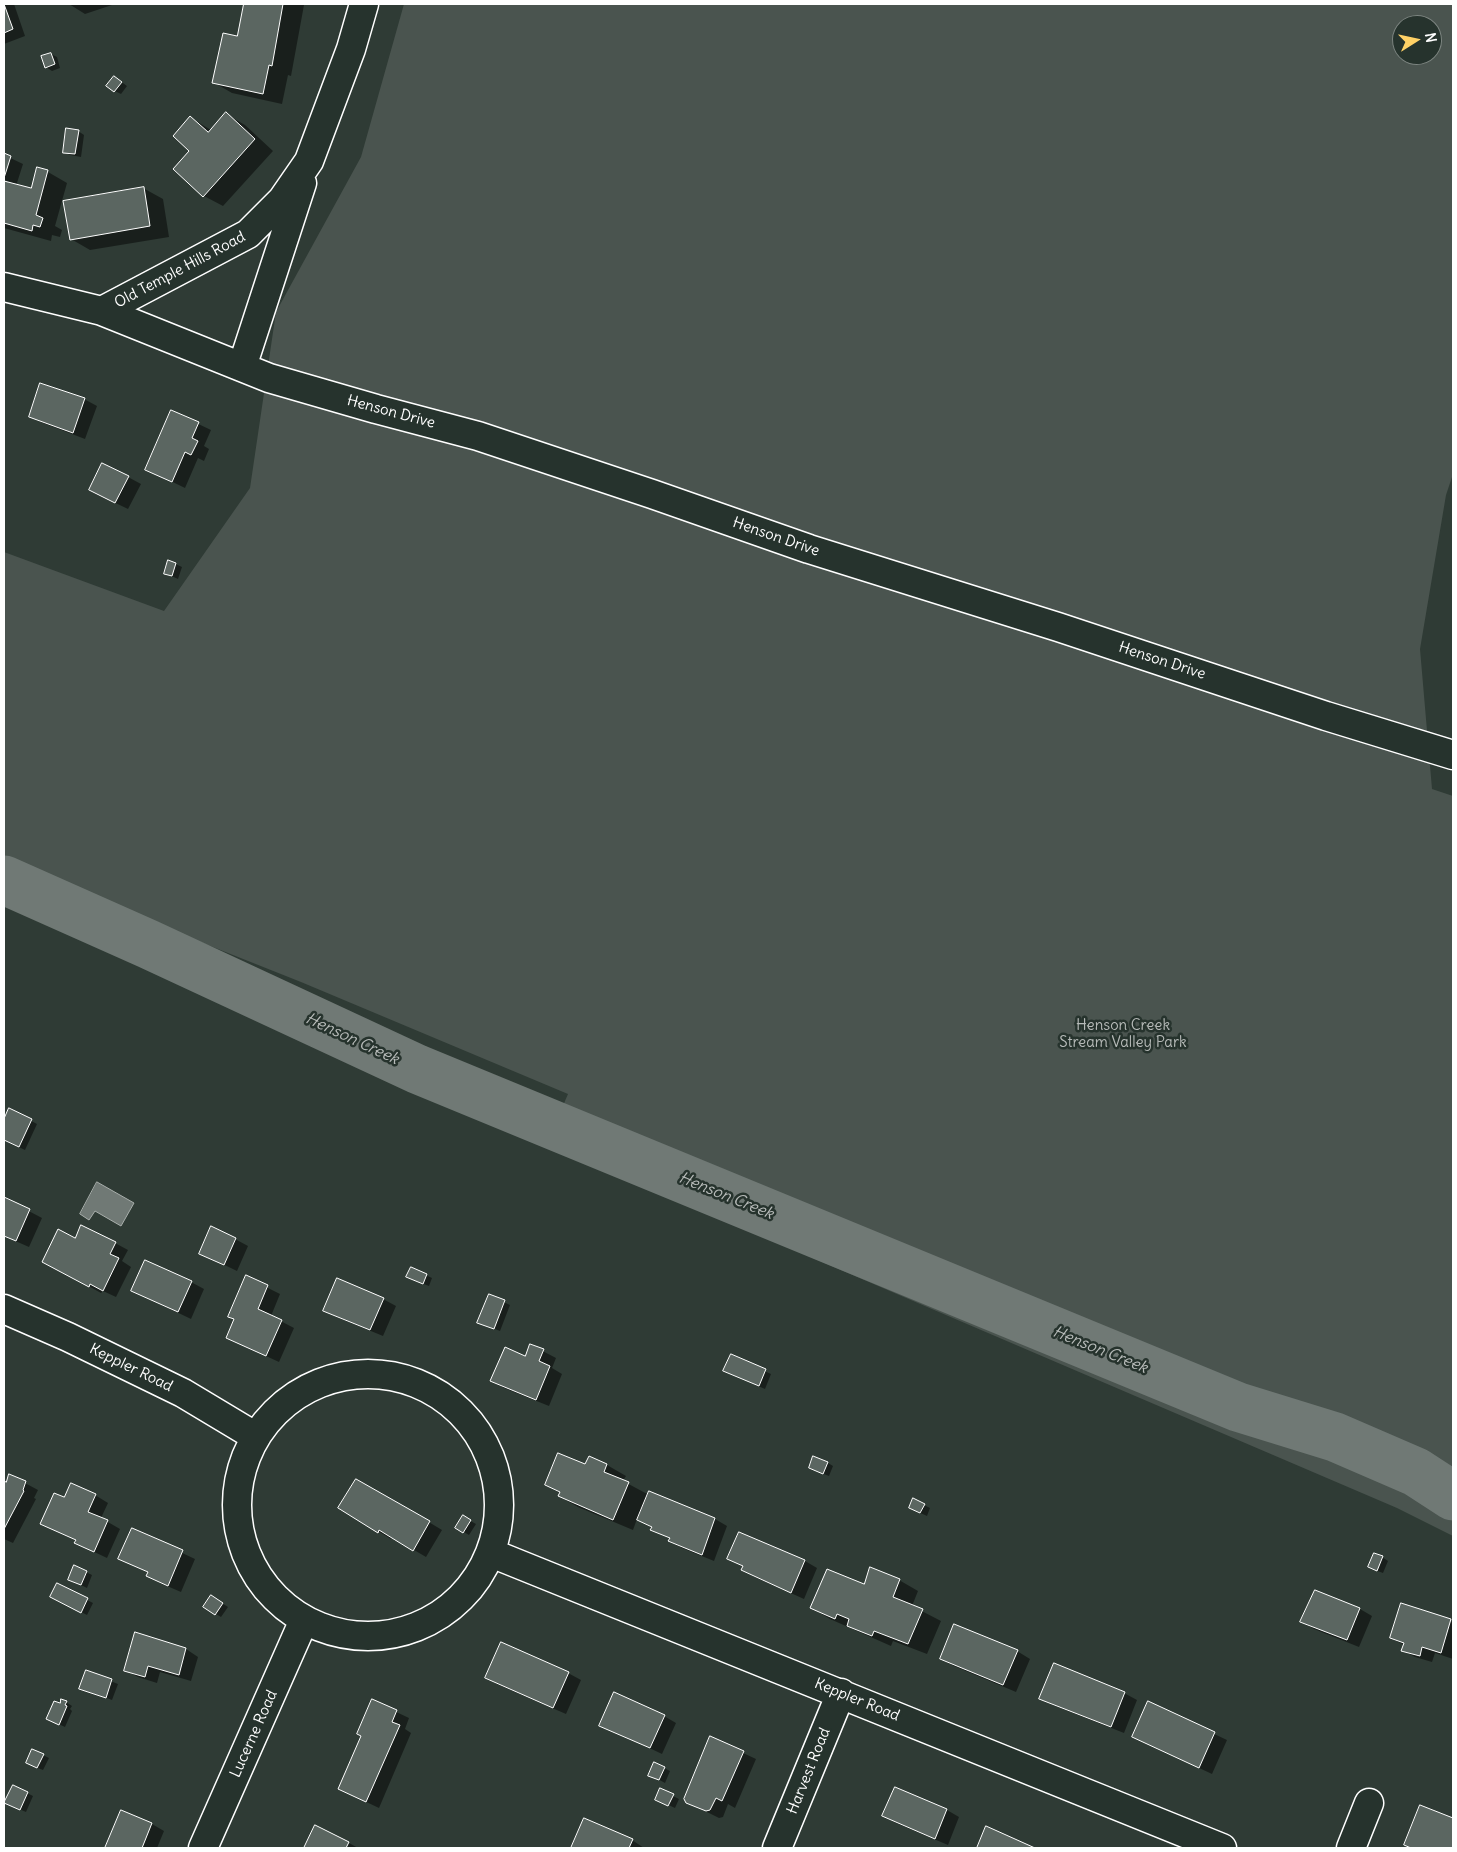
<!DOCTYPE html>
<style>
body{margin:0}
#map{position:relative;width:1457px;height:1852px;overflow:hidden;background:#2f3b35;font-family:Delius,sans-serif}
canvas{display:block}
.frame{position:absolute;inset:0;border:5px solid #fff;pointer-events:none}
.north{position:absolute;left:1392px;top:15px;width:50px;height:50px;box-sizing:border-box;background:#26332d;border:1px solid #7d8581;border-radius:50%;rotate:80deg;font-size:14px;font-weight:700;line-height:20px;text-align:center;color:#fff}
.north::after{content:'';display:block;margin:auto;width:18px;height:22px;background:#ffd166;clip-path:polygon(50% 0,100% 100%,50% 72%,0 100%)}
</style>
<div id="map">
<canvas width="1457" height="1852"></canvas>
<div class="frame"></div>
<div class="north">N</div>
</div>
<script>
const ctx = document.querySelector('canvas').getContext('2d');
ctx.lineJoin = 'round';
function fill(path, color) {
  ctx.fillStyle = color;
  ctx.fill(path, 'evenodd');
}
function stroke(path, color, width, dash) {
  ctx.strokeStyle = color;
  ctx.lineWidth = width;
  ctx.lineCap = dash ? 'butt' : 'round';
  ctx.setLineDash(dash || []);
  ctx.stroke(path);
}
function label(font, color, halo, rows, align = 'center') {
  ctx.font = font + ' Delius,sans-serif';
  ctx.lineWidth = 5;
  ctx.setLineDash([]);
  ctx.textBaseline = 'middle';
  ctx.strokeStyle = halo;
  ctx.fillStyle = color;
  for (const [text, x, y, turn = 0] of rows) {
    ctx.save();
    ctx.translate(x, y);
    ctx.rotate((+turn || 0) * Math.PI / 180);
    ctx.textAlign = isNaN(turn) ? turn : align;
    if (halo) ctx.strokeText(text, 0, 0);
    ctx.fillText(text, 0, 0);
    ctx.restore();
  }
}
const green = new Path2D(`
 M404 4H1453V474L1446 495 1420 649 1432 789 1453 796V1536L1397 1508 759 1235 655 1183 550 1136 568 1094 301 982 4 864V552L164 611 250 488 276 312 361 157ZM1402 25H1432V55H1402Z`);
const water = new Path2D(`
 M97 1182 134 1203 121 1226 95 1211 89 1220 80 1214Z`);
const shadow = new Path2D(`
 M4 4H14L25 36 4 44Z
 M69 4H115L85 14Z
 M245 4 304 5 291 76 288 75 282 104 232 93 213 82 238 37Z
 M51 54 57 57 60 68 52 71 46 67Z
 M120 81 127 86 121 94 115 91Z
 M226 114 245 125 273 151 223 206 204 196 191 151V118L211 130Z
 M78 131 84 135 81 157 70 155 64 152Z
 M4 155 23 164 16 186 32 190 38 169 48 172 67 183 55 226 62 230 60 237 52 235 51 241 4 228V182L6 183 7 181 4 180Z
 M143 188 163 199 169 237 90 250 71 239Z
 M84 399 97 406 85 439 43 423 30 416Z
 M171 411 211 430 204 446 209 449 204 461 198 458 185 488 146 469Z
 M128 477 141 484 128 509 103 497Z
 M169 561 182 567 178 579 165 573Z
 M10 1110 37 1124 25 1150 4 1140V1122Z
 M4 1198 42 1218 29 1247 4 1236Z
 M75 1239 115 1243 128 1250 122 1261 131 1267 116 1297 103 1291 101 1293 56 1268Z
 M235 1239 248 1246 237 1271 200 1253Z
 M411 1268 432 1278 429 1286 413 1280Z
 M246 1277 280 1294 271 1316 294 1328 279 1362 227 1338 235 1319Z
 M191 1282 204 1289 191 1319 133 1291Z
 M489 1295 510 1305 500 1331 485 1325Z
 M383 1299 396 1306 383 1336 337 1317 325 1310Z
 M531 1345 556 1358 552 1368 562 1374 549 1406 504 1388 492 1381 526 1357Z
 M731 1356 771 1374 765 1389 731 1374Z
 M828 1463 833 1466 829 1476 816 1471Z
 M607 1465 626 1476 623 1481 649 1495 650 1492 715 1519 727 1526 714 1561 682 1548 670 1541 671 1539 637 1519 633 1530 578 1507 559 1496 560 1493 546 1485 585 1466Z
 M10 1475 38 1490 34 1498 36 1499 13 1543 4 1539V1482L6 1483Z
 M95 1495 108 1503 101 1518 120 1529 107 1558 88 1549 77 1541 42 1523 65 1499Z
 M397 1503 442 1530 426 1557 392 1537 391 1539 340 1508Z
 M924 1505 930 1508 927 1516 916 1511Z
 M463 1517 476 1524 469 1535 457 1528Z
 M133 1530 195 1559 181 1592 160 1583 148 1576 149 1573 120 1558Z
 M1382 1557 1388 1561 1383 1573 1375 1570Z
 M729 1559 805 1561 817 1568 804 1599 755 1577 742 1570 744 1567Z
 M86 1572 92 1575 87 1588 69 1579Z
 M899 1580 918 1591 912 1606 941 1621 927 1654 893 1641 891 1646 830 1619 812 1608 864 1585Z
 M58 1585 93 1603 87 1615 57 1600Z
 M1316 1592 1360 1609 1372 1616 1359 1647 1314 1629 1302 1622Z
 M217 1600 228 1607 221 1617 216 1614Z
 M1402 1604 1453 1622V1659L1435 1653 1432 1662 1415 1657 1402 1650 1404 1645 1391 1638Z
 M186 1649 198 1657 191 1681 160 1672 157 1683 138 1677 125 1670Z
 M1017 1651 1030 1659 1016 1692 954 1666 941 1659Z
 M87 1672 118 1684 112 1700 81 1688Z
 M568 1673 581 1680 566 1714 499 1685 486 1678Z
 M1124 1693 1137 1700 1124 1733 1053 1705 1041 1698Z
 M373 1701 409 1718 405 1729 411 1733 379 1808 339 1789 363 1736Z
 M66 1702 72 1706 70 1709 72 1711 65 1727 54 1722 60 1705Z
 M1148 1703 1227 1740 1212 1774 1146 1743Z
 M664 1716 676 1723 662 1754 601 1725Z
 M711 1738 756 1759 735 1808 728 1804 723 1817 719 1818 687 1802Z
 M43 1755 49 1758 43 1770 33 1766Z
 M664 1768 670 1771 665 1783 654 1777Z
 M895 1788 947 1810 959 1817 948 1845 896 1823 884 1816Z
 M27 1793 33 1796 26 1812 12 1806Z
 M673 1796 679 1799 675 1808 662 1802Z
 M1421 1806 1453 1819V1848H1411L1406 1845Z
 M121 1812 152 1824 164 1831 157 1848H106Z
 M584 1820 632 1840 644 1848H572Z
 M316 1827 349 1843 358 1848H306Z
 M987 1828 1032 1848H978Z`);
const river = new Path2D(`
 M4 880 148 944 417 1069 1238 1407 1335 1437 1416 1472 1453 1496`);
const building = new Path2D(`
 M4 4 13 29 4 33Z
 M244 4H283L272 66 269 65 263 94 212 83 223 33 237 36Z
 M51 53 55 64 45 68 41 56Z
 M114 76 122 82 114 92 106 86Z
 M226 112 255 139 203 197 173 169 189 151 173 136 190 116 208 132Z
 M66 128 79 130 75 154 63 153Z
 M4 153 11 156 4 178Z
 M37 167 48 170 36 215 43 218 40 227 33 225 32 231 4 223V181L31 188Z
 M144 187 150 226 70 240 63 201Z
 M40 383 85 398 73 433 29 417Z
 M171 410 199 422 192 438 198 441 191 455 185 452 172 482 145 470Z
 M102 463 129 476 115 503 89 490Z
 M168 560 176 563 172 576 164 574Z
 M9 1108 32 1119 19 1147 4 1140V1119Z
 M4 1197 30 1209 16 1241 4 1236Z
 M81 1225 116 1242 110 1254 119 1258 103 1291 90 1284 89 1287 42 1262 58 1229 75 1238Z
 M211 1226 236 1238 224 1265 199 1254Z
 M145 1260 192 1281 178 1312 131 1291Z
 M411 1267 427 1274 423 1284 406 1277Z
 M246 1275 268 1285 258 1309 282 1320 266 1356 226 1338 234 1319 228 1317Z
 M337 1278 384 1298 370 1330 323 1311Z
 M489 1294 505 1300 494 1329 477 1323Z
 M530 1344 544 1349 539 1361 550 1366 536 1400 490 1381 505 1347 525 1356Z
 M731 1354 766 1369 759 1386 723 1371Z
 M558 1453 585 1464 589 1456 607 1464 604 1472 629 1482 613 1520 558 1496 560 1492 545 1485Z
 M813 1456 828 1462 823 1474 809 1468Z
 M9 1474 26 1481 23 1490 24 1491 4 1529V1481L6 1482Z
 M356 1479 430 1521 413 1551 379 1530 378 1533 338 1508Z
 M71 1483 96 1494 88 1512 108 1520 94 1552 74 1543 76 1540 40 1524 54 1493 64 1497Z
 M649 1491 715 1518 702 1555 668 1541 670 1538 650 1530 652 1527 637 1520Z
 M913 1498 925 1504 920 1513 909 1508Z
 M463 1515 471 1520 463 1533 455 1528Z
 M132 1528 183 1550 168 1586 146 1576 148 1572 118 1559Z
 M739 1532 805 1560 791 1593 741 1570 743 1566 727 1559Z
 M1374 1553 1383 1556 1377 1571 1368 1567Z
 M74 1565 87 1571 81 1585 68 1580Z
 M870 1567 900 1579 893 1597 923 1609 908 1644 874 1631 872 1636 847 1626 849 1619 837 1614 835 1619 810 1608 827 1569 864 1584Z
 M57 1583 88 1598 81 1613 50 1597Z
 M1315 1590 1360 1608 1347 1640 1300 1622Z
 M211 1595 223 1603 215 1615 203 1607Z
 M1401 1603 1451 1619 1441 1653 1422 1647 1420 1656 1401 1651 1404 1643 1390 1638Z
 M954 1624 1018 1650 1003 1685 940 1659Z
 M135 1632 186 1648 179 1675 148 1666 145 1677 124 1671Z
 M501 1642 569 1672 553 1708 485 1678Z
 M1054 1663 1125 1692 1111 1727 1039 1699Z
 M86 1670 112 1679 106 1698 79 1689Z
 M614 1692 665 1715 650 1748 599 1726Z
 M61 1699 67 1701 65 1705 67 1706 59 1725 46 1719 54 1701 60 1703Z
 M372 1699 397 1710 392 1722 400 1725 366 1802 338 1789 361 1736 357 1734Z
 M1148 1701 1215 1732 1199 1768 1132 1737Z
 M710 1736 744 1751 722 1801 716 1798 710 1810 706 1811 686 1803 684 1799Z
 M32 1749 44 1754 37 1768 26 1763Z
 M654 1762 665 1767 659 1780 648 1776Z
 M13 1785 28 1792 20 1810 4 1803Z
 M895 1787 947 1809 935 1839 882 1816Z
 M660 1788 674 1794 668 1806 655 1800Z
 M1420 1805 1453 1818V1848H1411L1404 1845Z
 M121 1810 152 1823 142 1848H105Z
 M584 1818 633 1839 629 1848H571Z
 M315 1825 349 1842 346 1848H304Z
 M986 1826 1035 1848H977Z`);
const minor = new Path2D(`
 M4 287 102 311 248 234 282 200 309 161 351 49 364 4
 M102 311 269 378 376 409 478 436 652 494 809 549 1058 627 1326 716 1453 755
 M242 367 302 183
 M4 1309 68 1337 183 1393 253 1435
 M237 1505a131 131 0 1 1 262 0a131 131 0 1 1-262 0Z
 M491 1553 1222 1848
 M203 1848 304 1620
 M777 1848 841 1693
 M1351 1848 1369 1803`);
const streetNames = [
 ["Old Temple Hills Road",180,270,-28],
 ["Henson Drive",391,412,15],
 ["Henson Drive",776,537,19],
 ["Henson Drive",1162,661,18],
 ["Keppler Road",131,1368,26],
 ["Keppler Road",857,1700,22],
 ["Lucerne Road",254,1734,-66],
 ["Harvest Road",809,1771,-68]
];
const parkNames = [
 ["Henson Creek",1123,1026],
 ["Stream Valley Park",1123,1043]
];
const waterNames = [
 ["Henson Creek",352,1039,25],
 ["Henson Creek",726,1196,22],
 ["Henson Creek",1100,1350,22]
];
fill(green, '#4a544f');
fill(water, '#707975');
stroke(water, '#a9afac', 1);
fill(shadow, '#0007');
stroke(river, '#707975', 49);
fill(building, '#5b6661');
stroke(building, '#fff', 1);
stroke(minor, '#fff', 31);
stroke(minor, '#26332d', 28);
label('15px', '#fff', '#26332d', streetNames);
label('15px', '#b7bbb9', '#26332d', parkNames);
label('italic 16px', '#b8bcba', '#26332d', waterNames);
</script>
